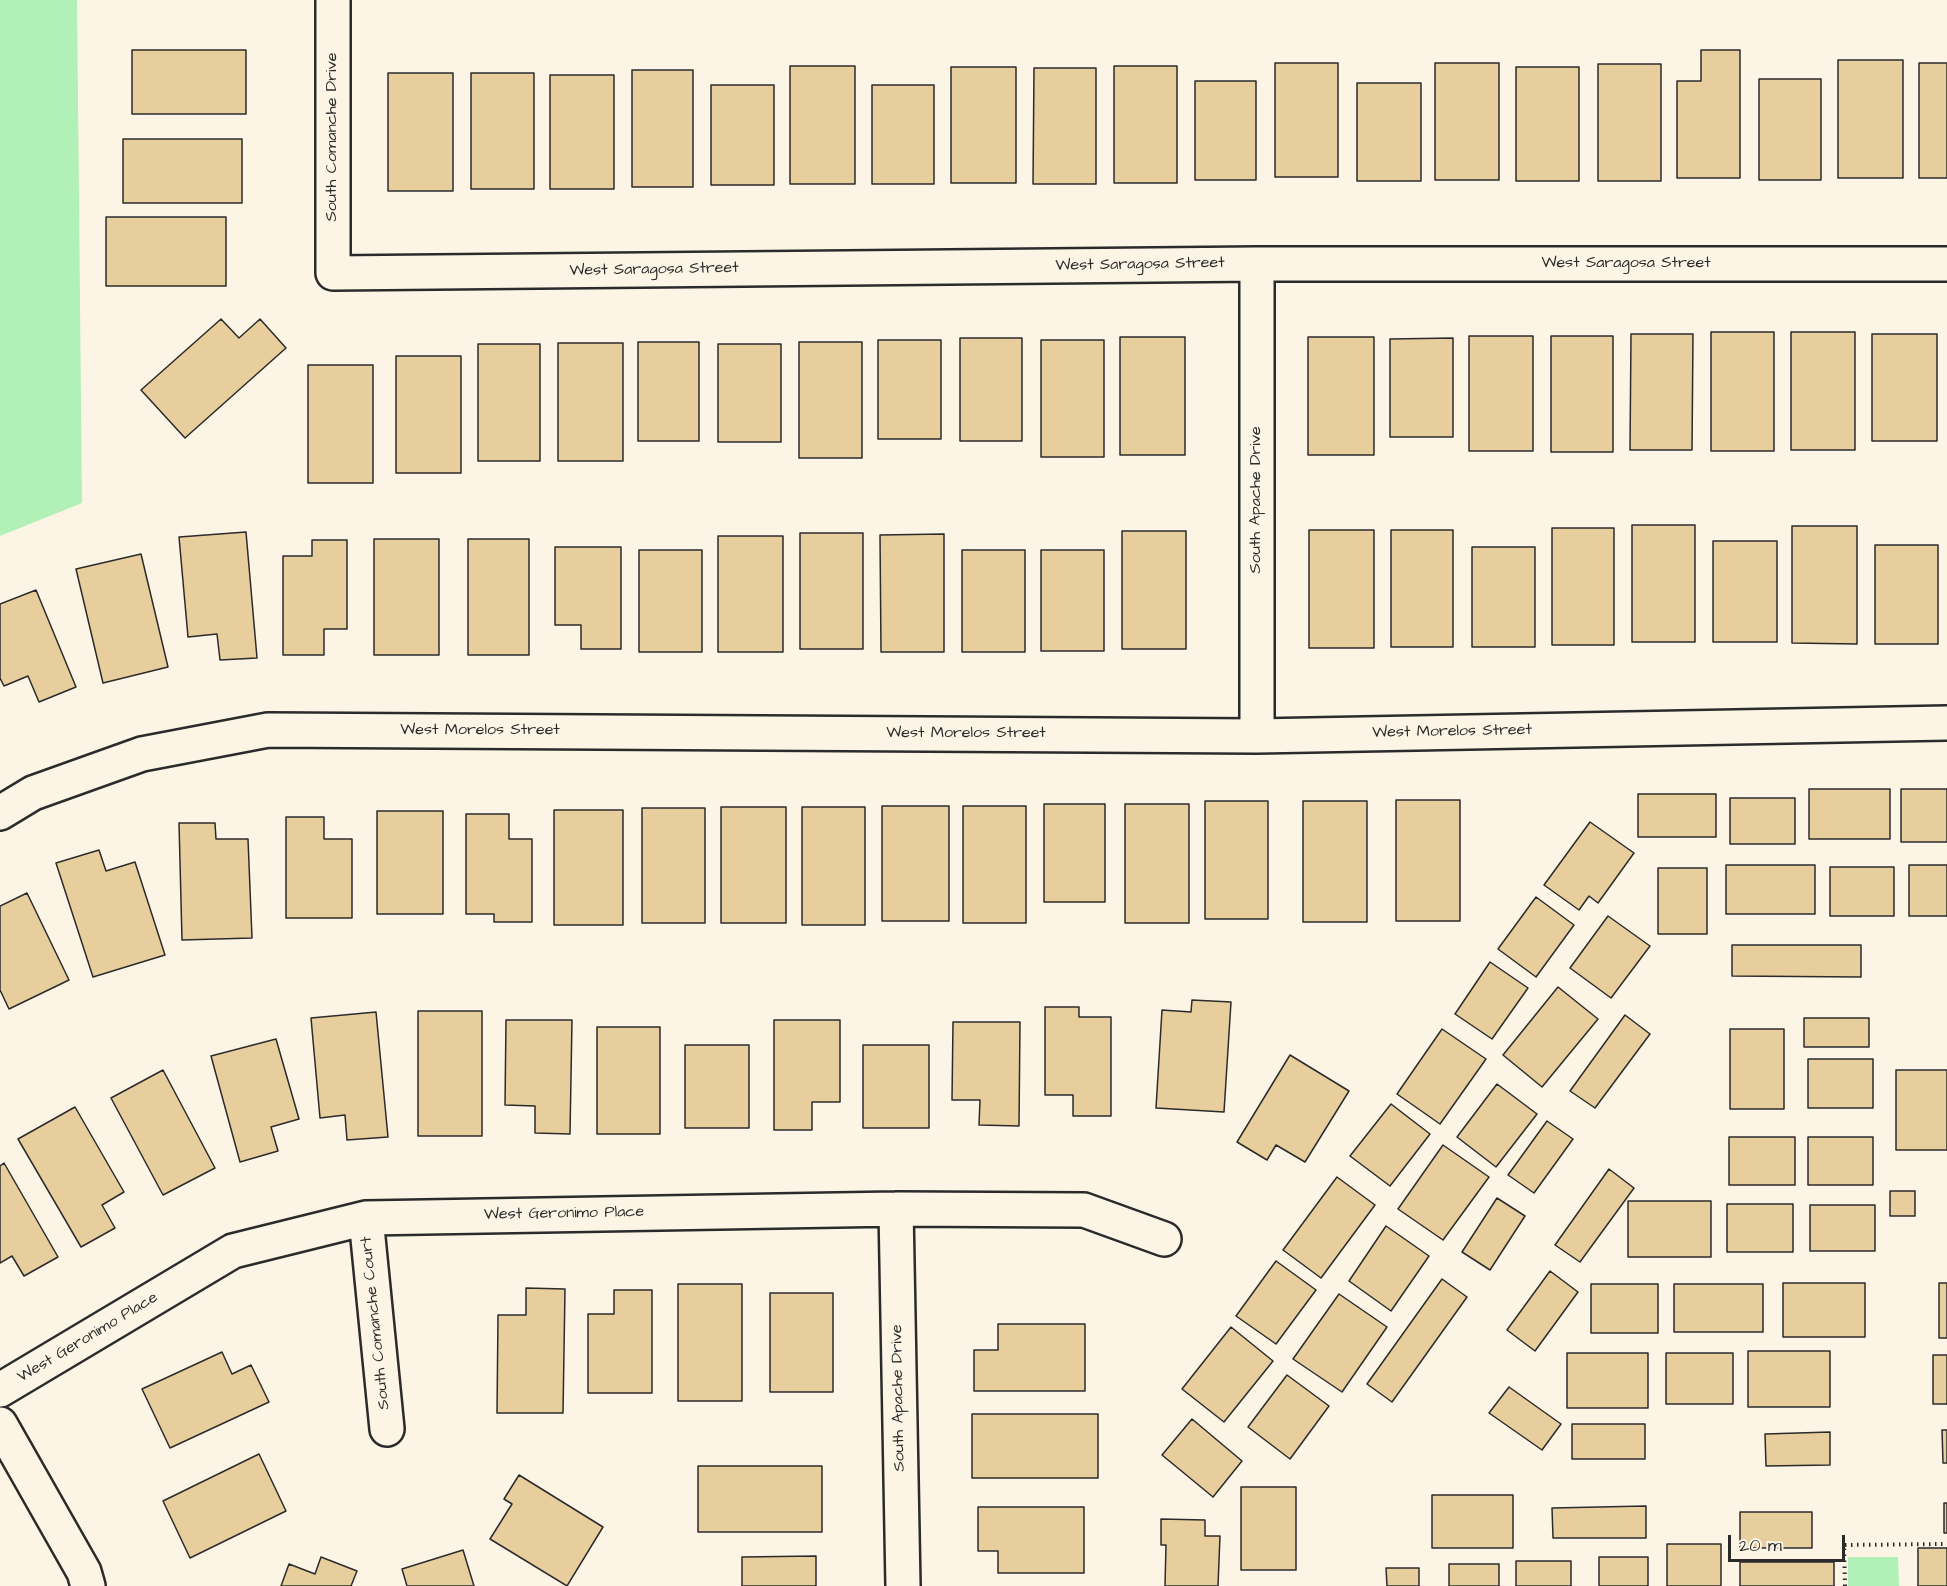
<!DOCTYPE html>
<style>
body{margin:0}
#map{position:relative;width:1947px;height:1586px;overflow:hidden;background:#fcf5e5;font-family:"Architects Daughter",sans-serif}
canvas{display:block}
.scale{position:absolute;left:1728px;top:1535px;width:117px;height:27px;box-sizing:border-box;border:3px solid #2b2b2b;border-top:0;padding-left:8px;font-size:18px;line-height:21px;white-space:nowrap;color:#2b2b2b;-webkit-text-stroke:4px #fcf5e5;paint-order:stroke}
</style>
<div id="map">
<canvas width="1947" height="1586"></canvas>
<div class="scale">20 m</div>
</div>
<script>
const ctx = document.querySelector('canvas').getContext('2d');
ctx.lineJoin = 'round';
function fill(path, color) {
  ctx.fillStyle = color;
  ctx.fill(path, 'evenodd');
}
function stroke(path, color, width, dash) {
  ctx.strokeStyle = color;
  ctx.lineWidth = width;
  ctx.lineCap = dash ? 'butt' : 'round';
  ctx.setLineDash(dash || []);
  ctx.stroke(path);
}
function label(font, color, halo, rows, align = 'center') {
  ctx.font = font + ' "Architects Daughter",sans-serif';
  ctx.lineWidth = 4.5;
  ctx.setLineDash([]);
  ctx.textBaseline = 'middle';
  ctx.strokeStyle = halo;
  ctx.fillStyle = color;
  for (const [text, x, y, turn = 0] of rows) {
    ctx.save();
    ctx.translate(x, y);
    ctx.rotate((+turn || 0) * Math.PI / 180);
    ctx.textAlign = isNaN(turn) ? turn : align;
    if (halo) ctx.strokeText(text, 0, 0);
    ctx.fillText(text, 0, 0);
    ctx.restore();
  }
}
const green = new Path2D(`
 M0 0H77L82 503 0 536Z
 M1848 1557H1898L1899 1586H1848Z`);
const building = new Path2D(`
 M132 50H246V114H132Z
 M1701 50H1740V178H1677V81H1701Z
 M1838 60H1903V178H1838Z
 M1275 63H1338V177H1275Z
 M1435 63H1499V180H1435Z
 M1919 63H1947V178H1919Z
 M1598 64H1661V181H1598Z
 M790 66H855V184H790Z
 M1114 66H1177V183H1114Z
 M951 67H1016V183H951Z
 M1516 67H1579V181H1516Z
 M1034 68H1096V184H1033Z
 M632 70H693V187H632Z
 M388 73H453V191H388Z
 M471 73H534V189H471Z
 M550 75H614V189H550Z
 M1759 79H1821V180H1759Z
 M1195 81H1256V180H1195Z
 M1357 83H1421V181H1357Z
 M711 85H774V185H711Z
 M872 85H934V184H872Z
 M123 139H242V203H123Z
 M106 217H226V286H106Z
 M221 319 239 338 260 319 286 348 185 438 141 390Z
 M1711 332H1774V451H1711Z
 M1791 332H1855V450H1791Z
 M1631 334H1693L1692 450H1630Z
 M1872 334H1937V441H1872Z
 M1469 336H1533V451H1469Z
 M1551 336H1613V452H1551Z
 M1120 337H1185V455H1120Z
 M1308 337H1374V455H1308Z
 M960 338H1022V441H960Z
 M1453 338V437H1390V339Z
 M878 340H941V439H878Z
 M1041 340H1104V457H1041Z
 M638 342H699V441H638Z
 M799 342H862V458H799Z
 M558 343H623V461H558Z
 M478 344H540V461H478Z
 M718 344H781V442H718Z
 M396 356H461V473H396Z
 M308 365H373V483H308Z
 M1632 525H1695V642H1632Z
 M1792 526H1857V644L1792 643Z
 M1552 528H1614V645H1552Z
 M1309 530H1374V648H1309Z
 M1391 530H1453V647H1391Z
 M1122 531H1186V649H1122Z
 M246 532 257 658 220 660 217 634 188 637 179 537Z
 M800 533H863V649H800Z
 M944 534V652H881L880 535Z
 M718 536H783V652H718Z
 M374 539H439V655H374Z
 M468 539H529V655H468Z
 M312 540H347V629H324V655H283V556H312Z
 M1713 541H1777V642H1713Z
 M1875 545H1938V644H1875Z
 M555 547H621V649H581V625H555Z
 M1472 547H1535V647H1472Z
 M639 550H702V652H639Z
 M962 550H1025V652H962Z
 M1041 550H1104V651H1041Z
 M141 554 168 667 103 683 76 569Z
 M36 590 76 687 39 702 28 676 4 686 0 678V604Z
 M1809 789H1890V839H1809Z
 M1901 789H1947V842H1901Z
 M1638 794H1716V837H1638Z
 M1730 798H1795V844H1730Z
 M1396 800H1460V921H1396Z
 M1205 801H1268V919H1205Z
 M1303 801H1367V922H1303Z
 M1044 804H1105V902H1044Z
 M1125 804H1189V923H1125Z
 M882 806H949V921H882Z
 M963 806H1026V923H963Z
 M721 807H786V923H721Z
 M802 807H865V925H802Z
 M642 808H705V923H642Z
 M554 810H623V925H554Z
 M377 811H443V914H377Z
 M466 814H509V839H532V922H494V914H466Z
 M286 817H324V839H352V918H286Z
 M1590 822 1634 853 1598 903 1589 896 1579 910 1544 885Z
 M179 823H215L216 839H248L252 938 182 940Z
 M99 850 106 871 135 862 165 955 93 977 56 863Z
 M1726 865H1815V914H1726Z
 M1909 865H1947V916H1909Z
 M1830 867H1894V916H1830Z
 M1658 868H1707V934H1658Z
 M27 893 69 980 9 1009 0 990V906Z
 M1536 897 1574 925 1536 977 1498 949Z
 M1608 916 1650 946 1611 998 1570 968Z
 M1732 945H1861V977L1732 976Z
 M1490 962 1528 988 1492 1039 1455 1014Z
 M1558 987 1598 1019 1542 1087 1503 1055Z
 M1192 1000 1231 1002 1224 1112 1156 1108 1162 1010 1191 1012Z
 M1045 1007H1079V1017H1111V1116H1073V1095H1045Z
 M418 1011H482V1136H418Z
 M376 1012 388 1137 347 1140 345 1115 320 1118 311 1018Z
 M1625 1015 1650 1034 1595 1108 1570 1091Z
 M1804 1018H1869V1047H1804Z
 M506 1020H572L570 1134 535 1133V1106L505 1105Z
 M774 1020H840V1102H812V1130H774Z
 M953 1022H1020L1019 1126 979 1125 980 1100H952Z
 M597 1027H660V1134H597Z
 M1442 1029 1486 1059 1440 1124 1397 1094Z
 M1730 1029H1784V1109H1730Z
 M276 1039 299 1119 271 1127 278 1151 240 1162 211 1056Z
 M685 1045H749V1128H685Z
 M863 1045H929V1128H863Z
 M1290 1055 1349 1091 1305 1162 1276 1145 1267 1160 1237 1142Z
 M1808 1059H1873V1108H1808Z
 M163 1070 215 1168 163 1195 111 1098Z
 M1896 1070H1947V1150H1896Z
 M1497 1084 1537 1114 1496 1167 1457 1137Z
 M1391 1104 1430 1134 1390 1186 1350 1156Z
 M75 1107 124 1192 102 1205 115 1228 81 1247 18 1139Z
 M1547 1121 1573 1139 1534 1193 1508 1175Z
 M1729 1137H1795V1185H1729Z
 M1808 1137H1873V1185H1808Z
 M1443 1145 1489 1177 1443 1240 1398 1209Z
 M4 1163 58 1257 24 1276 12 1256 0 1263V1166Z
 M1609 1169 1634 1188 1580 1262 1555 1245Z
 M1337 1177 1375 1205 1321 1278 1283 1250Z
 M1890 1191H1915V1216H1890Z
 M1497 1198 1525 1216 1490 1270 1462 1252Z
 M1628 1201H1711V1257H1628Z
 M1727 1204H1793V1252H1727Z
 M1810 1205H1875V1251H1810Z
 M1386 1226 1429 1256 1391 1311 1349 1281Z
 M1276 1261 1316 1290 1276 1344 1236 1316Z
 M1550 1271 1578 1292 1535 1351 1507 1330Z
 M1442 1279 1467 1297 1392 1402 1367 1384Z
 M1783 1283H1865V1337H1783Z
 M1939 1283H1947V1338H1939Z
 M678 1284H742V1401H678Z
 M1591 1284H1658V1333H1591Z
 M1674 1284H1763V1332H1674Z
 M526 1288 565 1289 563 1413H497L498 1315H526Z
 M614 1290H652V1393H588V1314H614Z
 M770 1293H833V1392H770Z
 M1339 1294 1387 1327 1342 1392 1293 1359Z
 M998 1324H1085V1391H974V1350H998Z
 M1231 1327 1273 1361 1224 1422 1182 1389Z
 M1748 1351H1830V1407H1748Z
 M222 1352 232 1374 251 1365 269 1402 170 1448 142 1389Z
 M1567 1353H1648V1408H1567Z
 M1666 1353H1733V1404H1666Z
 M1933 1355H1947V1404H1933Z
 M1287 1375 1329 1406 1290 1459 1248 1427Z
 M1509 1387 1561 1424 1542 1450 1489 1413Z
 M972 1414H1098V1478H972Z
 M1192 1419 1242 1461 1213 1497 1162 1455Z
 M1572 1424H1645V1459H1572Z
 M1942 1430H1947V1463H1943Z
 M1830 1432V1465L1766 1466 1765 1434Z
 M259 1454 286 1511 190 1558 163 1501Z
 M698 1466H822V1532H698Z
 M519 1475 603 1527 567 1586 490 1539 512 1504 504 1499Z
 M1241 1487H1296V1570H1241Z
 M1432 1495H1513V1548H1432Z
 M1944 1503H1947V1533H1944Z
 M1646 1506V1538H1553L1552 1508Z
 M978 1507H1084V1573H998V1551H978Z
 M1740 1512H1812V1548H1740Z
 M1161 1519 1205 1520V1536H1220L1218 1586H1165L1166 1545H1161Z
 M1667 1544H1721V1586H1667Z
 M1918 1548H1947V1586H1918Z
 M463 1550 474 1586H407L402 1569Z
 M816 1556V1586H742V1557Z
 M321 1557 357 1571 351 1586H281L289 1564 315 1574Z
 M1599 1557H1648V1586H1599Z
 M1516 1561H1571V1586H1516Z
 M1740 1562H1834V1586H1740Z
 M1449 1564H1499V1586H1449Z
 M1386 1568H1419V1586H1387Z`);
const path = new Path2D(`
 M1845 1586 1844 1545 1947 1544`);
const minor = new Path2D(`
 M333 0V273L1257 264H1947
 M1257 264V736
 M0 813 33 793 142 754 268 730 1257 736 1947 723
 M896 1209 903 1586
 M366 1218 387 1429
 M0 1390 233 1251 366 1218 896 1209 1084 1210 1164 1239
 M0 1424 84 1572 88 1586`);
const streetNames = [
 ["South Comanche Drive",333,137,-90],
 ["West Saragosa Street",1626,264],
 ["West Saragosa Street",1140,265,-1],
 ["West Saragosa Street",654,270,-1],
 ["South Apache Drive",1257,500,-90],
 ["West Morelos Street",480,731],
 ["West Morelos Street",1452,732,-1],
 ["West Morelos Street",966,734],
 ["West Geronimo Place",564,1214,-1],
 ["South Comanche Court",376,1323,-96],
 ["West Geronimo Place",88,1338,-31],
 ["South Apache Drive",899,1398,-91]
];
fill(green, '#b1f0b7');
fill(building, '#e8ce9d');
stroke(building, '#2b2b2b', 1.5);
stroke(minor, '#2b2b2b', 38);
stroke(path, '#2b2b2b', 4, [1.5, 4.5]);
stroke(minor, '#fcf5e5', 33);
label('16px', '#2b2b2b', '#fcf5e5', streetNames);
</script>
